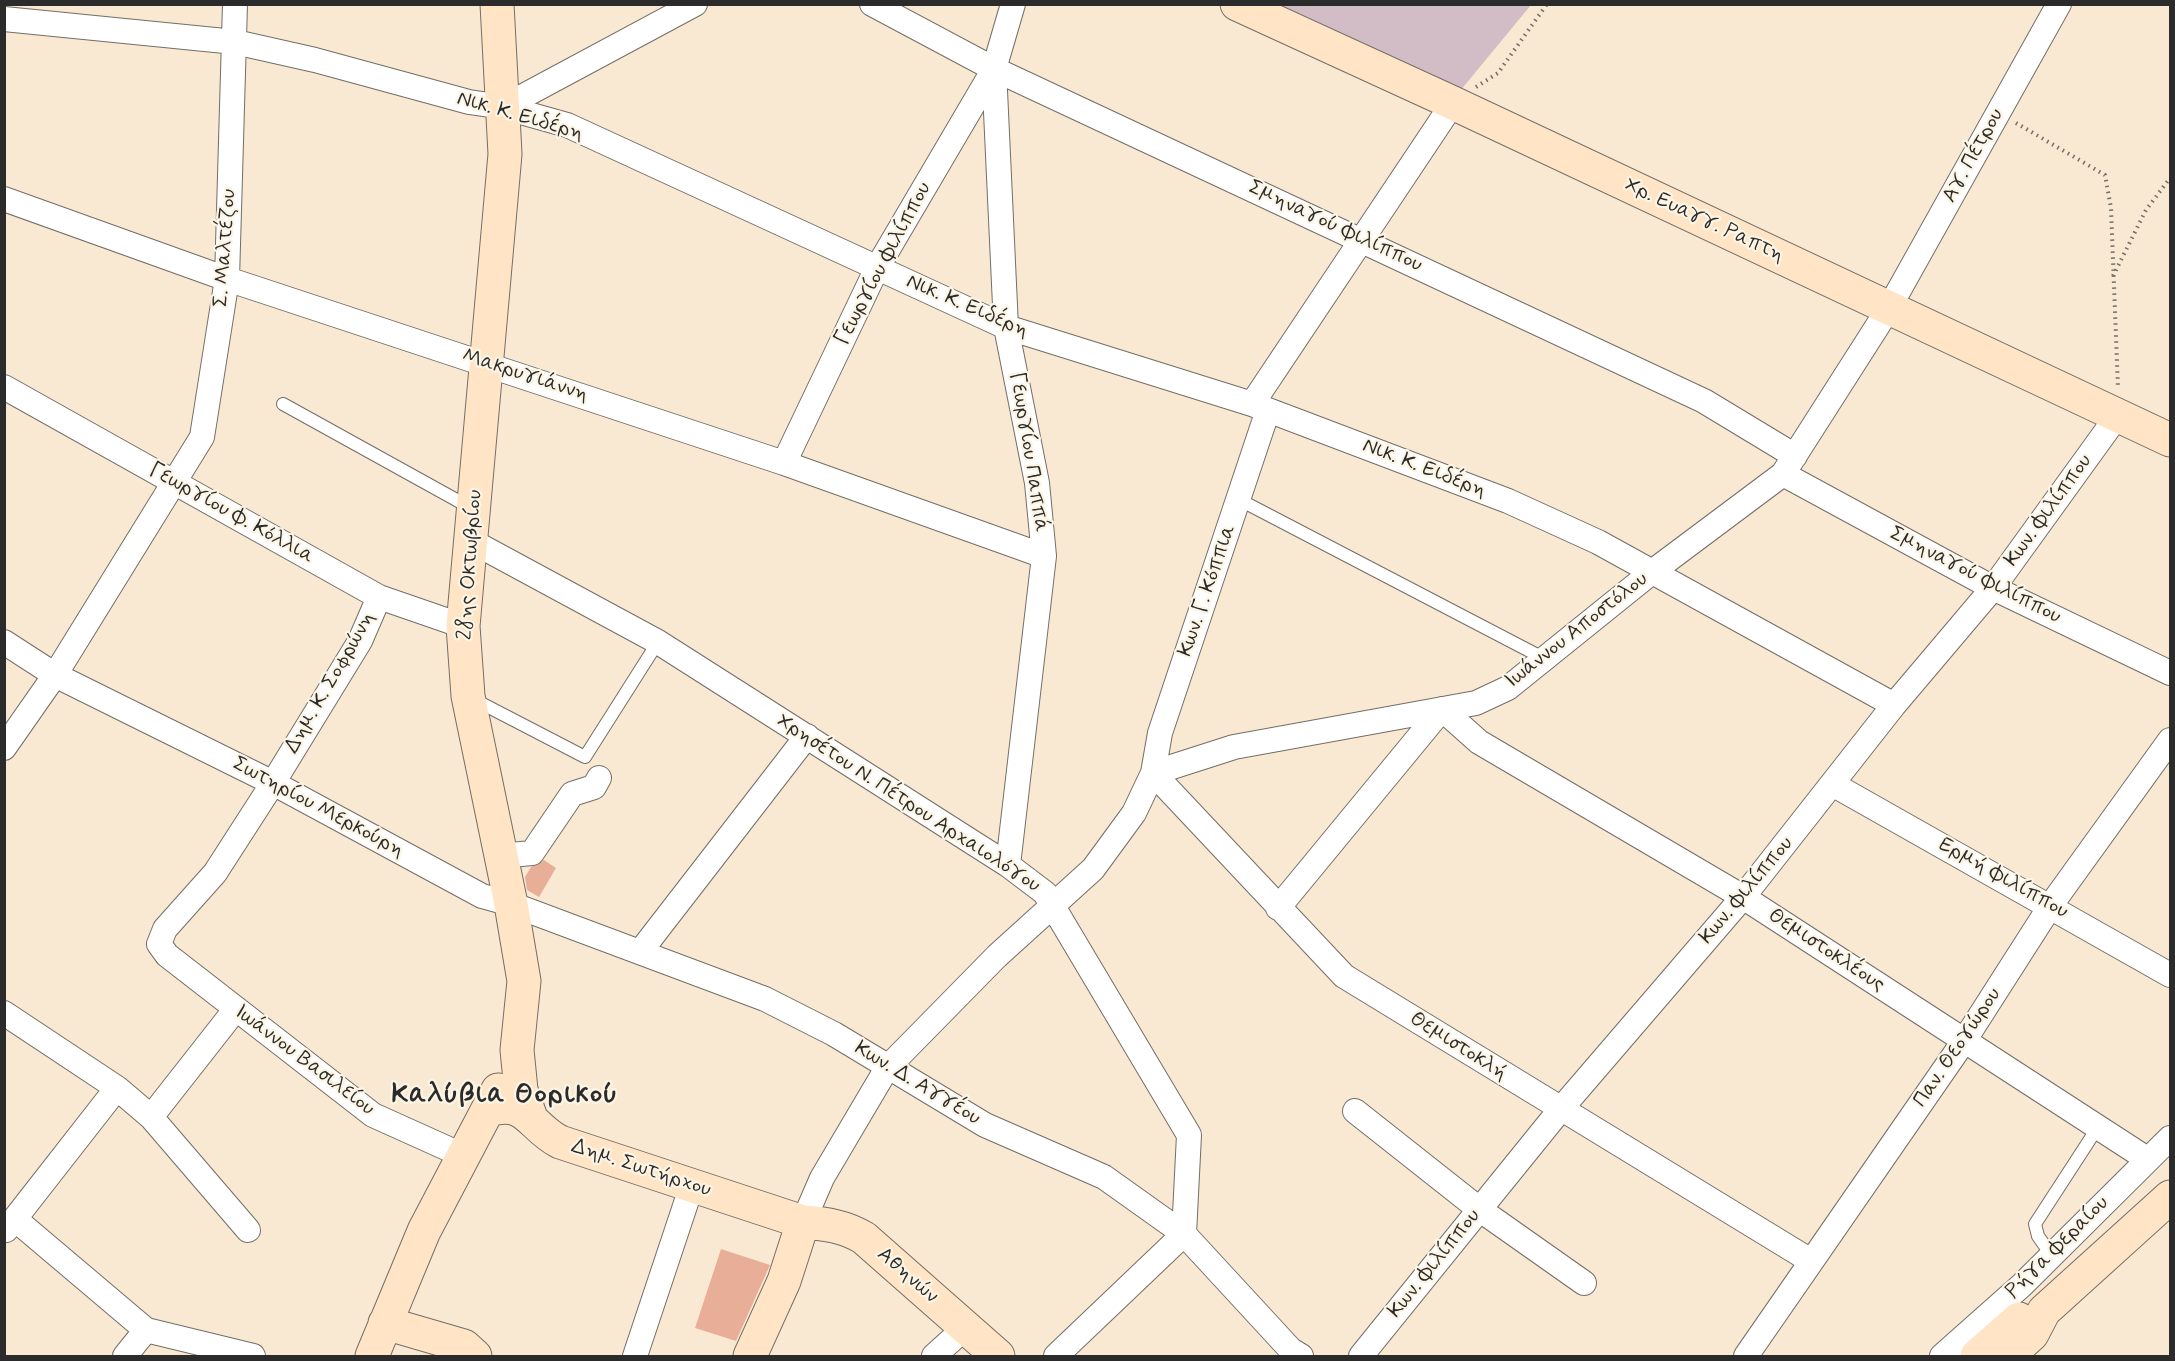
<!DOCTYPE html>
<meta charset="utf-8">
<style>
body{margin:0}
#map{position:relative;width:2175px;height:1361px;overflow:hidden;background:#f9e9d3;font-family:Mynerve,sans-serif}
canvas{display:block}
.frame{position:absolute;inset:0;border:6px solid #2b2b2b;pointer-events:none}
</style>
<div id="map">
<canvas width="2175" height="1361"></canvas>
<div class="frame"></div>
</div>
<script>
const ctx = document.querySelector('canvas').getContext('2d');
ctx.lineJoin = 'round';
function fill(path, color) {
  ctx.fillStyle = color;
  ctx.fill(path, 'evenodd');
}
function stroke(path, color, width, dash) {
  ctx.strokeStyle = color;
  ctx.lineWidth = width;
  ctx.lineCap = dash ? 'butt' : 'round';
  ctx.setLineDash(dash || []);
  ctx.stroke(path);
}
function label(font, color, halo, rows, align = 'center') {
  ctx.font = font + ' Mynerve,sans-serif';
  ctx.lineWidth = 4.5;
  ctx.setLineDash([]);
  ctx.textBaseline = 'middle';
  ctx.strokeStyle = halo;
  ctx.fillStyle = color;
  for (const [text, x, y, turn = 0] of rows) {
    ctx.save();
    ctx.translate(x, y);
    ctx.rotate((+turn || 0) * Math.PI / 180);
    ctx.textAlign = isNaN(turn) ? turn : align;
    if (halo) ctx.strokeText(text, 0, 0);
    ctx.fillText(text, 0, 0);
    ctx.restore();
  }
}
const industrial = new Path2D(`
 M1269 5H1531L1460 91Z`);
const building = new Path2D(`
 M544 860 556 868 539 897 527 890 525 877 531 867Z
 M721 1249 770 1265 736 1341 695 1328Z`);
const path = new Path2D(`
 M1476 87 1498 73 1547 4
 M2016 123 2105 175 2111 208 2118 388
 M2113 276 2146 210 2170 178`);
const lane = new Path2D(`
 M283 404 471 508
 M1238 499 1545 659
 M475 700 585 757 658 642
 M2052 1256 2038 1236 2035 1224 2098 1127`);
const street = new Path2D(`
 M872 4 994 69 1704 401 1795 456
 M4 19 235 42 315 60 469 102 503 107 567 125 1006 327 1252 404 1508 501 1598 542 1894 705
 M503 107 695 4
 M4 199 227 279 784 463 1044 556
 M4 387 379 597 463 626
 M1252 404 1453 103
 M784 463 877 268 994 69
 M1783 474 1993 588 2170 673
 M473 542 658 642 1008 865 1045 893 1189 1135 1184 1234
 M379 597 360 641 273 783 215 873 165 929 159 944 167 955 373 1115 464 1156
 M4 642 55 675 273 783 482 896 511 904 765 999 834 1034 985 1125 1104 1177 1184 1234 1291 1350 1301 1356
 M4 748 55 675 202 437 227 279 235 4
 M1153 773 1234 747 1476 703 1508 688 1652 572 1783 474 1889 308 2059 4
 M1153 773 1344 976 1811 1261
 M1834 785 2170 975
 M500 856 532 853 572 794 594 787 599 778
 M1008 865 1044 556 1037 483 1006 327 994 69 1013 4
 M1278 908 1442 709 1479 742 1743 897 2147 1159
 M640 952 807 736
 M4 1013 117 1088 151 1117 235 1010
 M1355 1111 1479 1209 1584 1283
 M151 1117 248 1230
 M16 1220 146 1330 253 1356
 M803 1222 822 1178 887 1068 997 956 1093 869 1134 813 1153 773 1160 733 1268 410
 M6 1230 117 1088
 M125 1356 146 1330
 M635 1356 692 1185
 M934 1356 966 1327
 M1056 1356 1184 1234
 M1361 1356 1560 1110 1743 897 1894 705 1993 588 2118 415
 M1746 1356 1964 1041 2051 905 2170 740
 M1942 1356 2022 1285 2170 1138`);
const secondary = new Path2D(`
 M497 4 505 154 463 626 468 696 511 904 524 981 517 1050 521 1090 531 1118
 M1237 4 1453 103 2170 440
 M489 1110C527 1098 530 1127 560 1142L803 1222C826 1224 844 1226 864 1238L998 1356
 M385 1323 464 1346 475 1356
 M372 1356 424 1231 498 1090
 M750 1356 784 1281 803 1222
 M1977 1356 2019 1319
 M2008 1356 2032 1334 2044 1311 2170 1197`);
const streetNames = [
 ["Νικ. Κ. Ειδέρη",520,117,16],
 ["Αγ. Πέτρου",1974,156,-61],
 ["Χρ. Ευαγγ. Ραπτη",1704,221,25],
 ["Σμηναγού Φιλίππου",1335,227,25],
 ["Σ. Μαλτέζου",226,248,-86],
 ["Γεωργίου Φιλίππου",884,264,-62],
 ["Νικ. Κ. Ειδέρη",967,307,23],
 ["Μακρυγιάννη",525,376,18],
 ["Γεωργίου Παππά",1028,452,81],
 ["Νικ. Κ. Ειδέρη",1424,469,21],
 ["Κων. Φιλίππου",2049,511,-54],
 ["Γεωργίου Φ. Κόλλια",231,514,29],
 ["28ης Οκτωβρίου",471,565,-86],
 ["Σμηναγού Φιλίππου",1975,576,27],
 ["Κων. Γ. Κόππια",1208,591,-71],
 ["Ιωάννου Αποστόλου",1577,631,-38],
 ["Δημ. Κ. Σοφρώνη",331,683,-60],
 ["Χρησέτου Ν. Πέτρου Αρχαιολόγου",908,804,33],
 ["Σωτηρίου Μερκούρη",318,808,28],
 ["Ερμή Φιλίππου",2003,879,29],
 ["Κων. Φιλίππου",1747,891,-50],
 ["Θεμιστοκλέους",1826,951,33],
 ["Θεμιστοκλή",1458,1047,32],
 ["Παν. Θεογώρου",1958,1048,-56],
 ["Ιωάννου Βασιλείου",304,1061,37],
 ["Κων. Δ. Αγγέου",917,1084,31],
 ["Δημ. Σωτήρχου",641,1169,18],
 ["Ρήγα Φεραίου",2058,1248,-45],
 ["Κων. Φιλίππου",1435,1264,-51],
 ["Αθηνών",907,1276,41]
];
const districtNames = [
 ["Καλύβια Θορικού",505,1096]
];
fill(industrial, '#d2bdc6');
fill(building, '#e9ae97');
stroke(lane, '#736e66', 14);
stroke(street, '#736e66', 26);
stroke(secondary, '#736e66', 35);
stroke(path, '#736e66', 4, [1.5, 4.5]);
stroke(lane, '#fff', 12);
stroke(street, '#fff', 24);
stroke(secondary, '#ffe4c6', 33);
label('21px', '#2b2b2b', '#fcf5e5', streetNames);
ctx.letterSpacing = '1.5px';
label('bold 27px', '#2b2b2b', '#fcf5e5', districtNames);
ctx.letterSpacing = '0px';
</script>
